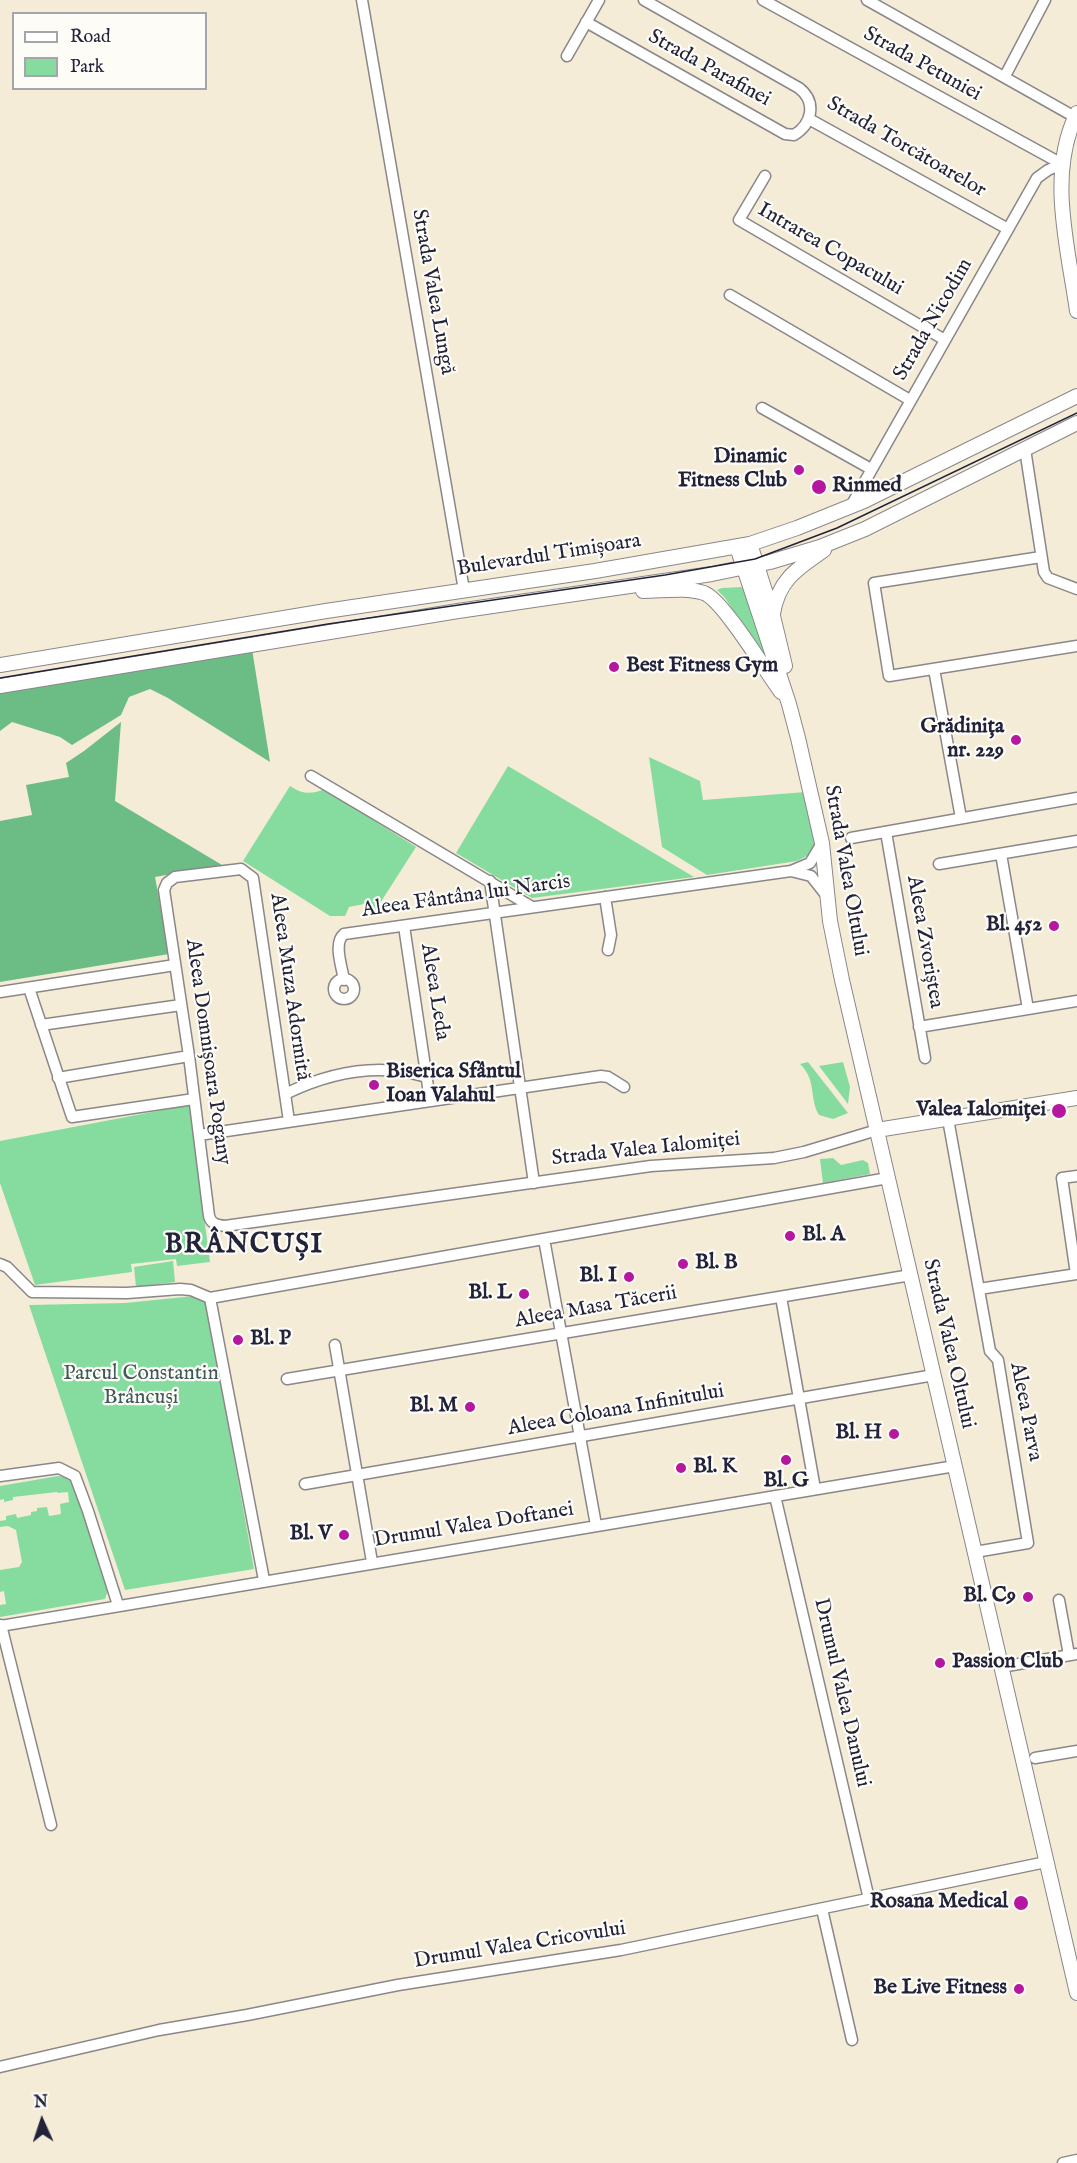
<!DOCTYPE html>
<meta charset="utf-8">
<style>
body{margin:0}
#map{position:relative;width:1077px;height:2163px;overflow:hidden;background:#f4ecd7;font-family:"IM FELL English",serif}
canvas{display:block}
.legend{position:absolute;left:12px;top:12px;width:195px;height:78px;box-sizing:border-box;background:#fdfcf7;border:2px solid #a5a5ac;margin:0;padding:8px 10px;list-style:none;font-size:18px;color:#22223b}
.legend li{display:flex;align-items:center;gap:12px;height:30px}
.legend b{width:30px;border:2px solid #a5a5ac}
.north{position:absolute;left:12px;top:2091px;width:60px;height:60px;-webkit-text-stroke:4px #fdfcf7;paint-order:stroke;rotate:357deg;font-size:16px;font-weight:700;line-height:24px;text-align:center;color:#22223b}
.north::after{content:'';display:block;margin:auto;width:21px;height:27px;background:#22223b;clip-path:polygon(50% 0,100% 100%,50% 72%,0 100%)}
</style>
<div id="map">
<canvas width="1077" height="2163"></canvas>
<ul class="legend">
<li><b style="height:8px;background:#fff"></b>Road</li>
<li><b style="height:16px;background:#86dc9f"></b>Park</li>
</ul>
<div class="north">N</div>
</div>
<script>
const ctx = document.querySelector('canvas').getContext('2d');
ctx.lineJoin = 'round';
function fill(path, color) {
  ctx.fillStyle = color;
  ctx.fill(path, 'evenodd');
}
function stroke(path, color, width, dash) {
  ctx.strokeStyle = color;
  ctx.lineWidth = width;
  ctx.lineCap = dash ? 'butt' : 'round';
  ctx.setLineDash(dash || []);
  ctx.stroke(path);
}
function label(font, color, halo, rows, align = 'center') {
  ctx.font = font + ' "IM FELL English",serif';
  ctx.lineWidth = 4.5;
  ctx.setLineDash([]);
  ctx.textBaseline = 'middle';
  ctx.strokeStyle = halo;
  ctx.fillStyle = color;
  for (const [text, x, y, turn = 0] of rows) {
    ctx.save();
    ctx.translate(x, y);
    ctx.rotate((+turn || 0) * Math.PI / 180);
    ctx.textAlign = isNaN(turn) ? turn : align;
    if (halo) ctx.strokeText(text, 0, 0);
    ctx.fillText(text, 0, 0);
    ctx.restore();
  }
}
const green = new Path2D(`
 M743 587 766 657 765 658 725 598 717 590 722 588Z
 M649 757 700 781 703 800 806 792 816 841 812 852 807 856 797 861 707 875 662 847Z
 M508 766 694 877 532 898 456 853Z
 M290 786C302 794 311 795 324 789L416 847 375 911 364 904 349 907 345 916H330L243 861Z
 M808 1062 848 1113 833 1119 819 1115C809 1099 817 1080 800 1064Z
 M843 1062 850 1087 848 1104 819 1066Z
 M189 1105 210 1262 177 1266 176 1259 131 1264 132 1272 35 1285 0 1183V1141Z
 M833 1158 841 1165 863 1160 868 1163 870 1174 823 1183 820 1159Z
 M173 1261 175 1282 136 1287 134 1267Z
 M194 1296 206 1300 254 1569 125 1590 29 1305 125 1303Z
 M58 1476 66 1477 72 1482 108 1590 105 1599 0 1617V1605L6 1604 4 1591 0 1592V1570L19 1567 22 1562 16 1530 8 1526 0 1527V1521L6 1520V1516L16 1514 17 1518 31 1515V1512L37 1511V1508L47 1507 49 1516 61 1514 60 1504 69 1502 68 1492 58 1493 57 1492 13 1497V1500L4 1502V1499L0 1500V1486Z`);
const forest = new Path2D(`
 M252 649 270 762 168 698 150 689 129 697 121 715 72 745 60 737 12 722 0 731V692Z
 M121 722 115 801 222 865 155 877 169 954 0 982V821L32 815 26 785 69 777 66 763 84 751Z`);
const minor = new Path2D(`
 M362 0 464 590
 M763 0 1062 164
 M867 0 1075 117
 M586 22 785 134 794 135C812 124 817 102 799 88L644 0
 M567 56 599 0
 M1005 76 1045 0
 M809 119 1008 229
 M765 176 739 220 945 340
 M730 295 910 400
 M762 408 871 469
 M1025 449 1044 572 1048 578 1077 589
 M851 506 1037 178 1048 170 1062 164
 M1041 557 874 583 889 676 1077 646
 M934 669 961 818
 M311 776 532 907
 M886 832 925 1058
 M851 838 1077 798
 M1001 854 1028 1009
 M939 864 1077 841
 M791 871 811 876 826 895
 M490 881 534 1183
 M605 897 611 935 608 950
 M404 926 430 1100
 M334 989a10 10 0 1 1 20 0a10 10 0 1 1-20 0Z
 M344 980C342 967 333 943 344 934L791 871 810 863 822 843
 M29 988 72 1117 194 1099
 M0 992 175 965
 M41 1025 181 1005
 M919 1027 1077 1001
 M58 1078 189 1056
 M285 1094C330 1072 378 1062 427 1077
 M948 1119 990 1351 998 1360 1028 1543 975 1552
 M289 1121 253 878 241 869 175 877 167 883 164 890 189 1056 209 1216C211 1224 217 1225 225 1226L651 1166 774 1158 804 1152 877 1130
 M199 1135 601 1076 608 1077 624 1087
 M544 1239 596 1525
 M0 1264 7 1267 32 1292 127 1293 180 1289 191 1290 210 1298 888 1178
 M1076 1274 1062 1178 1077 1176
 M979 1289 1077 1274
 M781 1297 815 1489
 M210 1298 264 1580
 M335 1345 372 1562
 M287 1379 911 1275
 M0 1476 59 1468 75 1476 88 1511 118 1605
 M305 1484 934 1375
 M775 1496 869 1899
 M1059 1600 1069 1655
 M1 1625 51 1825
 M0 1626 955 1466
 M1001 1667 1077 1654
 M1035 1758 1077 1751
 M822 1909 852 2040
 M0 2067 159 2030 247 2015 398 1985 621 1950 1046 1862
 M1063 2163 1077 2160`);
const major = new Path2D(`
 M1077 113C1047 174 1068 247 1077 311
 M750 544 773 616 785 666
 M737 547 789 704 798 738 822 843 830 921 842 980 1077 1993
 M643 591C662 591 686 587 704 593 723 600 766 672 781 692
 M773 614C778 580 798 568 824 550
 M0 665 326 611 595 571 750 544 797 528 864 501 1077 396
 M0 686 458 611 712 574 770 562 820 547 865 529 1077 423
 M877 1130 1077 1098`);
const tram = new Path2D(`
 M0 678 328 624 665 575 755 559 837 528 1077 413`);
const markers = [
 [799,470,6,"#b5179e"],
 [819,487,8,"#b5179e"],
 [614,667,6,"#b5179e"],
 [1016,740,6,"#b5179e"],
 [1054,926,6,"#b5179e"],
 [374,1085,6,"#b5179e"],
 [1059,1111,8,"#b5179e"],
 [790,1236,6,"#b5179e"],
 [683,1264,6,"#b5179e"],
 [629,1277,6,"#b5179e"],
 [524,1294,6,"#b5179e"],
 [238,1340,6,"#b5179e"],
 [470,1407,6,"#b5179e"],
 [894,1434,6,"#b5179e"],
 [786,1460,6,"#b5179e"],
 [681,1468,6,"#b5179e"],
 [344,1535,6,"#b5179e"],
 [1028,1597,6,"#b5179e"],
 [940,1663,6,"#b5179e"],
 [1021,1903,8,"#b5179e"],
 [1019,1989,6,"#b5179e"]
];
const streetNames = [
 ["Strada Petuniei",922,65,29],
 ["Strada Parafinei",709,69,29],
 ["Strada Torcătoarelor",906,148,30],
 ["Intrarea Copacului",830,250,30],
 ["Strada Valea Lungă",432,292,80],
 ["Strada Nicodim",934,320,-60],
 ["Bulevardul Timișoara",549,556,-9],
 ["Strada Valea Oltului",845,871,80],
 ["Aleea Fântâna lui Narcis",466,897,-8],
 ["Aleea Zvoriștea",924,942,80],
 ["Aleea Muza Adormită",289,987,82],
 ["Aleea Leda",434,992,81],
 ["Aleea Domnișoara Pogany",207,1052,82],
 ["Strada Valea Ialomiței",646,1150,-6],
 ["Aleea Masa Tăcerii",596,1308,-10],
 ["Strada Valea Oltului",948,1344,77],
 ["Aleea Coloana Infinitului",616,1411,-10],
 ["Aleea Parva",1025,1412,79],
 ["Drumul Valea Doftanei",474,1526,-9],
 ["Drumul Valea Danului",841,1693,77],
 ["Drumul Valea Cricovului",520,1946,-9]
];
const poiNames = [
 ["Dinamic",787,458],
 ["Fitness Club",787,482],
 ["Rinmed",832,487,"left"],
 ["Best Fitness Gym",626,667,"left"],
 ["Grădinița",1004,728],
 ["nr. 229",1004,752],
 ["Bl. 452",1042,926],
 ["Biserica Sfântul",386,1073,"left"],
 ["Ioan Valahul",386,1097,"left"],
 ["Valea Ialomiței",1046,1111],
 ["Bl. A",802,1236,"left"],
 ["Bl. B",695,1264,"left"],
 ["Bl. I",617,1277],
 ["Bl. L",512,1294],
 ["Bl. P",250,1340,"left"],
 ["Bl. M",458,1407],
 ["Bl. H",882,1434],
 ["Bl. K",693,1468,"left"],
 ["Bl. G",786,1482,"center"],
 ["Bl. V",332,1535],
 ["Bl. C9",1016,1597],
 ["Passion Club",952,1663,"left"],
 ["Rosana Medical",1008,1903],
 ["Be Live Fitness",1007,1989]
];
const parkNames = [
 ["Parcul Constantin",141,1375],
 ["Brâncuși",141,1399]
];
const districtNames = [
 ["BRÂNCUȘI",244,1246]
];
fill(green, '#86dc9f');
fill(forest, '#6cbc86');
stroke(minor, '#8b8789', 13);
stroke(major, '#8b8789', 16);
stroke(minor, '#fff', 10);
stroke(major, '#fff', 14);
stroke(tram, '#22223b', 1.5);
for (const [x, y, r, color] of markers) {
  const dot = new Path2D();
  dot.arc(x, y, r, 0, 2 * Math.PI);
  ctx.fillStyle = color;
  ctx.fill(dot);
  stroke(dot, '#fdfcf7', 2);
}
label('21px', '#22223b', '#fdfcf7', streetNames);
label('bold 21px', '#22223b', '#fdfcf7', poiNames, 'right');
label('21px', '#405a59', '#fdfcf7', parkNames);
ctx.letterSpacing = '1.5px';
label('bold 27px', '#22223b', '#fdfcf7', districtNames);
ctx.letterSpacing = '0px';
</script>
